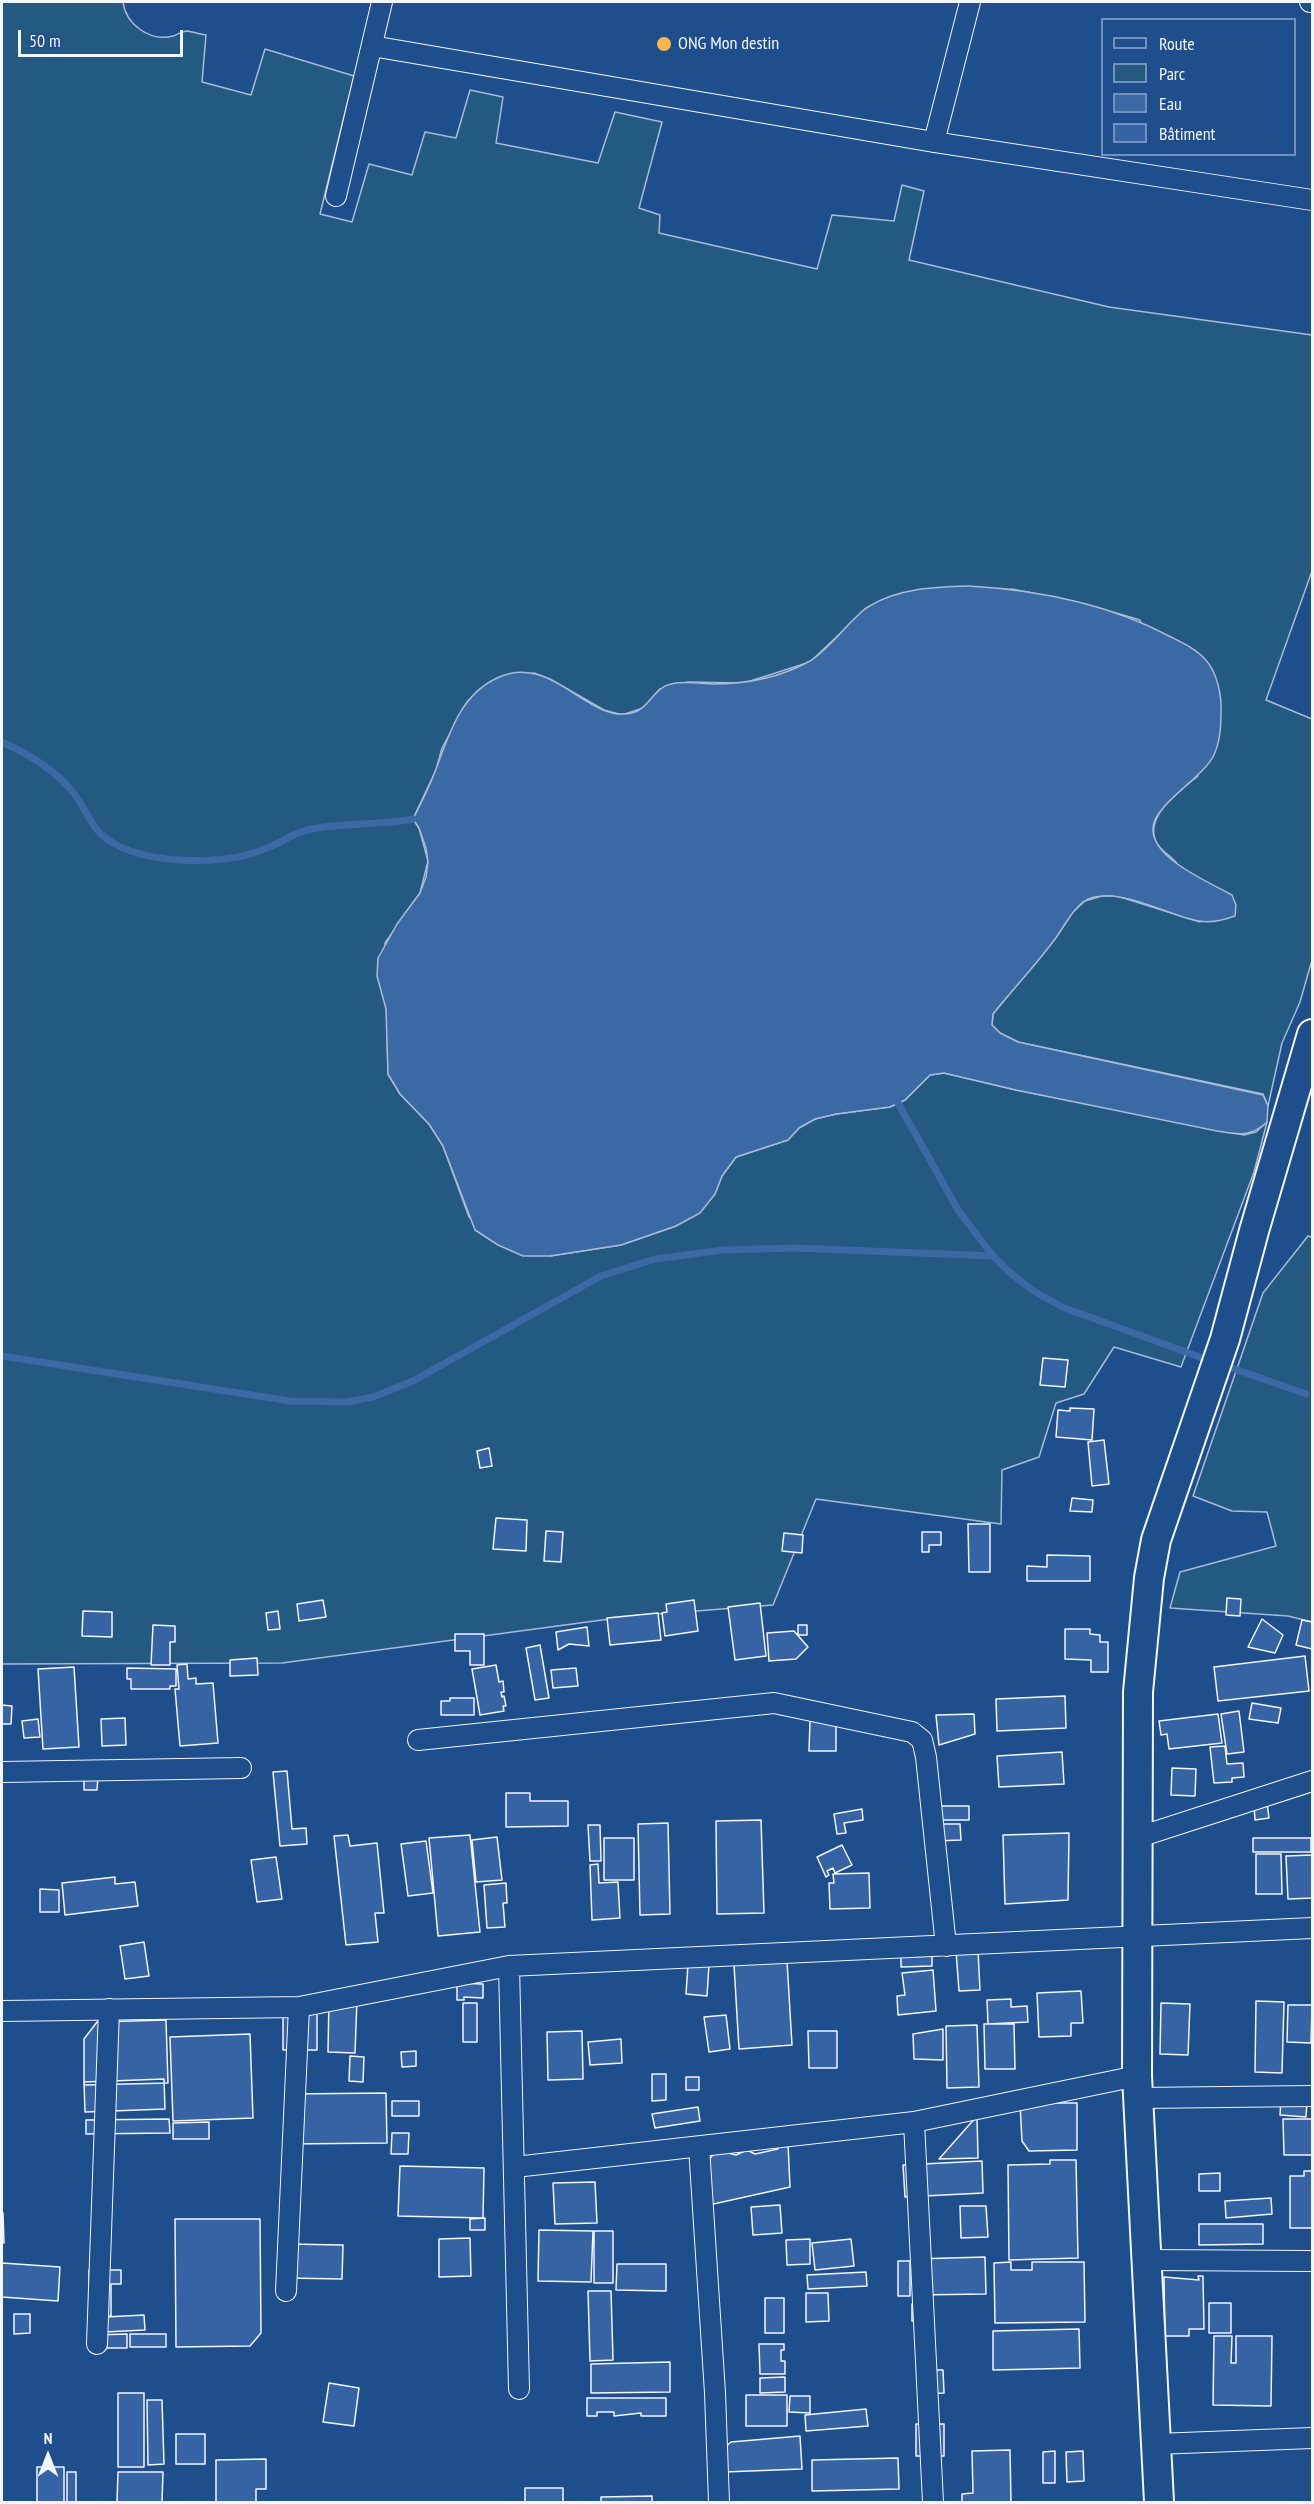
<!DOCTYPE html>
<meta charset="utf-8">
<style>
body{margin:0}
#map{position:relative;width:1314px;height:2504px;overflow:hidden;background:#1f4e8c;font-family:"PT Sans Narrow",sans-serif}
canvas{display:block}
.frame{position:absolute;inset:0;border:3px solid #f2f6ff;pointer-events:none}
.legend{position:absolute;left:1101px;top:18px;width:195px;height:138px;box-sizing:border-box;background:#1f4e8c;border:2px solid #7391ba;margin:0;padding:8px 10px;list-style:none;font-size:18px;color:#f2f6ff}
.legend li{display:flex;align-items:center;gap:12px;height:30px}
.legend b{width:30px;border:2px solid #7391ba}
.north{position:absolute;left:18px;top:2426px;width:60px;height:60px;-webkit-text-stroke:4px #1f4e8c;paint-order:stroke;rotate:0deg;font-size:16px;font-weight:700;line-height:24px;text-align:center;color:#f2f6ff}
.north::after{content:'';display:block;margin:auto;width:21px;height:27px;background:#f2f6ff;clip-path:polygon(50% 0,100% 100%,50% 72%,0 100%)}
.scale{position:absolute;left:18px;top:30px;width:165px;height:27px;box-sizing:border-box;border:3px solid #f2f6ff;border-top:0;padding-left:8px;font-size:18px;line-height:21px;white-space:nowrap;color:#f2f6ff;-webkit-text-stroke:4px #1f4e8c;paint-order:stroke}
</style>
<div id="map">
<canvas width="1314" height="2504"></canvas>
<div class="frame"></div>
<ul class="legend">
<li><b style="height:8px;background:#1f4e8c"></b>Route</li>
<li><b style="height:16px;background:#245a82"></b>Parc</li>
<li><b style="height:16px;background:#3b69a3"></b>Eau</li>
<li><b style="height:16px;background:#3563a3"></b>Bâtiment</li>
</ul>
<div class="north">N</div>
<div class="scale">50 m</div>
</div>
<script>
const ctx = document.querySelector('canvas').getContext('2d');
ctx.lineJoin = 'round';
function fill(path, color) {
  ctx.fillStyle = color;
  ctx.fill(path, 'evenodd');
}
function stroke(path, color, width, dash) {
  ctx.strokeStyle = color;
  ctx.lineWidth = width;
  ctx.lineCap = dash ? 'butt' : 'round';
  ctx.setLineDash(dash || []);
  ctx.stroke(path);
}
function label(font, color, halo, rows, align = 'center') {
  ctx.font = font + ' "PT Sans Narrow",sans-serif';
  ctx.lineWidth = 4.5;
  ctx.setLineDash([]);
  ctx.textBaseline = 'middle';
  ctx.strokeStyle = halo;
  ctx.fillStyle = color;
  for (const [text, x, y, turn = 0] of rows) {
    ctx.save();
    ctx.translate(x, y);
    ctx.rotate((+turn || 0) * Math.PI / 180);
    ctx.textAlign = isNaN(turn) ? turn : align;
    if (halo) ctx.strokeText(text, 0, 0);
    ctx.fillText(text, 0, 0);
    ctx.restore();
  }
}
const green = new Path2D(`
 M2 2H123C126 24 149 42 173 36 178 35 181 31 187 31 193 32 200 34 206 35L202 82 251 95 265 49 354 76 320 214 352 222 369 164 412 175 425 132 456 138 470 90 503 97 496 143 598 163 615 112 662 122 639 208 660 215 659 233 817 269 832 215 894 221 902 185 924 191 909 260 1109 307 1312 335V571L1266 700 1312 719V960L1300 1002 1282 1043 1268 1106 1263 1094 1018 1042 1000 1033 992 1025 993 1014 1055 939 1073 912 1085 901 1102 896H1117L1200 922C1193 904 1188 881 1178 865 1173 856 1162 853 1156 842 1144 816 1180 790 1198 776L1140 620 1086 604 1012 589 868 607 810 662 744 683 688 682 660 689 643 708 622 715 604 710 550 679 534 673 480 689 467 702 442 748 436 770 413 819 419 828 428 861 420 893 385 943 388 1074 400 1094 429 1124 443 1146 469 1217 550 1256 621 1245 676 1226 715 1194 722 1176 736 1157 788 1140 799 1128 815 1119 836 1114 890 1107 905 1100 930 1075 944 1073 1016 1090 1244 1135 1256 1132 1267 1122 1254 1172 1181 1367 1114 1347 1084 1394 1056 1403 1039 1457 1002 1470 1001 1524 816 1499 773 1605 632 1616 282 1663 2 1664Z
 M1308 1236 1312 1237V1622L1288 1616 1170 1608 1180 1572 1276 1546 1267 1512 1232 1511 1193 1496 1263 1293Z`);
const water = new Path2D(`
 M969 586C1039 590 1109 604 1171 637 1183 643 1196 649 1205 659 1218 673 1222 697 1221 715 1221 729 1220 742 1214 755 1203 778 1155 804 1153 827 1150 858 1209 882 1232 895L1236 905 1235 916C1224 920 1210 923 1199 921 1168 916 1112 882 1083 902 1071 911 1064 927 1055 939 1036 965 1013 989 993 1014L992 1025 1000 1033 1018 1042 1263 1095 1268 1106 1267 1122C1249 1138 1240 1134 1217 1131L1016 1090 944 1073 930 1075 905 1100 890 1107 836 1114 815 1119 799 1128 788 1140 736 1157 722 1176 715 1194 700 1213 676 1226 621 1245 550 1256H523L498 1245 475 1230 443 1146 429 1124 400 1094 388 1074 386 1009 377 976 378 958 397 924 420 893 426 877 428 862 426 848 419 828 413 819C421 803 430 786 436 769 449 735 460 695 497 678 553 652 587 724 632 713 649 709 654 687 671 684 685 681 698 683 712 684 744 684 779 678 808 662 822 655 839 634 851 622 857 617 862 610 868 607 898 588 935 587 969 586Z`);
const stream = new Path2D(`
 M2 742C30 755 56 770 75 795 86 809 91 828 107 839 143 865 222 866 262 850 283 842 293 832 317 828 349 823 381 825 413 819
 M898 1103 958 1210 993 1256 1008 1271 1032 1290 1062 1307 1208 1360
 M2 1356 290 1401 347 1402 373 1397 413 1381 601 1276 655 1259 723 1250 795 1248 993 1256
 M1232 1368 1306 1394`);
const building = new Path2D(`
 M1043 1358 1068 1360 1065 1387 1040 1385Z
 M1070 1408 1094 1409 1092 1440 1056 1437 1058 1410 1070 1411Z
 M1104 1440 1109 1484 1092 1486 1088 1442Z
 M489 1448 492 1466 480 1468 477 1451Z
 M1072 1498 1093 1500 1092 1512 1070 1511Z
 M496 1518 527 1520 526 1551 493 1549Z
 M968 1524H990V1572H969Z
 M546 1531 563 1532 561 1562 544 1561Z
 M922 1532H941V1545H929V1552H922Z
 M784 1533 803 1535 802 1553 782 1551Z
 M1047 1555 1090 1556V1581H1027V1566L1047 1567Z
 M1227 1598 1241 1599 1240 1616 1226 1615Z
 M323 1600 326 1617 299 1621 297 1604Z
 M694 1600 698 1631 665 1636 662 1613 667 1612 666 1604Z
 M760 1603 766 1656 735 1660 728 1607Z
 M83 1611 112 1612V1637L82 1636Z
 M278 1611 280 1629 268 1630 266 1613Z
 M658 1613 661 1640 610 1645 607 1618Z
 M1262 1619 1283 1635 1275 1653 1248 1647Z
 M1302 1620 1312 1622V1649L1296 1645Z
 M153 1625 175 1626V1642H170V1665H151Z
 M798 1625H807V1635H798Z
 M587 1627 589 1646 569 1644 558 1650 556 1632Z
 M1065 1629H1090V1634L1100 1635V1642H1108V1672H1091V1660L1065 1659Z
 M794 1631 808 1647 796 1659 769 1661 767 1633Z
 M455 1634H484V1665H470V1651H455Z
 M540 1645 549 1698 535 1700 526 1648Z
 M1305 1656 1309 1691 1218 1701 1214 1667Z
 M257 1658 258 1675 230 1676V1660Z
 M187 1664 188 1679 196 1678V1684L213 1683 218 1743 180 1746 175 1689H179L177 1665Z
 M496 1665 499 1682 503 1681 504 1692H501L502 1697 504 1696 506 1706H503L504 1711 480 1715 472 1669Z
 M74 1667 79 1747 43 1749 38 1669Z
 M127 1668 176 1669V1686H170V1689H131V1679H127Z
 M576 1668 578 1686 553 1688 551 1670Z
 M1065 1696 1066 1728 997 1731 996 1699Z
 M450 1698H474V1715H441V1701H450Z
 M1252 1703 1281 1708 1278 1723 1249 1719Z
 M2 1705 12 1706 11 1724H2Z
 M1239 1711 1244 1752 1227 1754 1221 1714Z
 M974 1714 975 1734 939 1745 936 1715Z
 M1218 1714 1222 1743 1169 1749 1167 1734 1161 1735 1159 1721Z
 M125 1718 126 1745 102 1746 101 1719Z
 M38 1719 40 1737 24 1738 22 1721Z
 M810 1721 836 1722V1751H809Z
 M1225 1746 1227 1764 1243 1763 1244 1777 1232 1778V1782L1214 1783 1210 1747Z
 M1062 1752 1064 1784 999 1787 997 1756Z
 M1172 1768 1196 1769 1195 1796 1171 1795Z
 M287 1771 292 1829 306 1828 307 1844 280 1846 273 1772Z
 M84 1775 98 1776 97 1790H84Z
 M506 1793H530V1801H568V1826L506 1827Z
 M1267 1803 1269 1818 1255 1820 1254 1805Z
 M935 1806H969V1820H935Z
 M862 1809 863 1820 844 1823 846 1833 837 1834 834 1814Z
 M761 1820 764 1913 717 1914 716 1821Z
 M668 1823 670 1914 640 1915 638 1824Z
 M935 1824H960L961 1840 935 1841Z
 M588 1825H600L601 1861H590Z
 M1069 1833 1068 1900 1005 1904 1003 1835Z
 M348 1835 350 1846 377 1843 384 1913H375L378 1942 346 1945 334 1836Z
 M470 1835 480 1932 438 1936 429 1838Z
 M497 1837 502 1880 476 1882 472 1840Z
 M604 1838H634V1880H604Z
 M1253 1838H1311V1852H1253Z
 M426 1841 433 1893 408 1896 401 1844Z
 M842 1845 852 1865 835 1873 833 1868 827 1871 829 1875 826 1877 817 1857Z
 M1256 1854H1281L1282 1894H1256Z
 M1312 1855V1898L1288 1899 1286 1856Z
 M276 1857 282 1899 257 1902 251 1860Z
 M598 1864 599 1883 618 1882 620 1918 592 1920 590 1865Z
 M869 1873 870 1908 830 1909 829 1883H834L833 1874Z
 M115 1877V1884L135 1882 138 1906 65 1915 62 1883Z
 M506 1883 507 1903H503L505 1927 487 1928 484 1885Z
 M40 1889 59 1890V1912H40Z
 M144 1942 149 1976 125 1979 120 1946Z
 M733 1948 787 1961 792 2045 739 2049Z
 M978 1950 980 1990 959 1991 956 1951Z
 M901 1952H932V1966L901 1967Z
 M688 1964 709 1965 707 1996 686 1994Z
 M933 1970 936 2011 898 2015 897 1996 905 1995 902 1973Z
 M457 1983 483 1984V1998L464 1997V2000H457Z
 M1081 1991 1083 2023H1071V2036L1039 2037 1037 1993Z
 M317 1999V2050H283V2010Z
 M329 1999 357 2000 355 2053 328 2052Z
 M1011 1999V2007L1027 2006 1028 2022 988 2024 987 2000Z
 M1256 2001 1284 2002 1282 2073 1255 2072Z
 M463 2003H477V2042H463Z
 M1161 2003 1190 2004 1188 2055 1160 2054Z
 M1288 2005H1312L1311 2043 1287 2042Z
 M726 2015 730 2049 709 2052 704 2017Z
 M166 2020 168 2083 84 2085V2039L97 2022Z
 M984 2024H1014L1015 2069H985Z
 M977 2025 979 2087 947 2088 946 2026Z
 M943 2029V2060L914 2059 913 2034Z
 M582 2031 583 2079 548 2080 547 2032Z
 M808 2031H837V2068H809Z
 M250 2034 253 2118 173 2121 170 2037Z
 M621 2039 622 2063 590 2065 588 2042Z
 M416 2051V2066L402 2067 401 2052Z
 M350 2056 364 2057 363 2082 349 2081Z
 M652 2074H666V2100L652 2101Z
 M686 2077H699V2090H686Z
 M164 2079 165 2109 85 2112 84 2082Z
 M386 2093 387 2143 289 2144V2094Z
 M1281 2099 1307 2101 1306 2117 1280 2115Z
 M392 2101H419V2116H392Z
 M1020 2103H1077V2150L1029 2151 1022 2141Z
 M698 2107 700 2121 655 2128 652 2114Z
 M977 2116 978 2158 939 2159Z
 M169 2119 170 2133 86 2134V2120Z
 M1283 2119H1312V2155H1284Z
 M209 2122V2139H173V2123Z
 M392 2133H409L408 2154H391Z
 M788 2143 790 2187 709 2205 707 2162 717 2150 736 2155 747 2150 755 2154 778 2149 777 2145Z
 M1050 2160H1076L1078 2258 1009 2260 1008 2165 1050 2164Z
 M982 2161 983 2193 905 2197 903 2165Z
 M400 2166 484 2168 483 2218 398 2216Z
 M1304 2171H1312V2228H1290V2176H1304Z
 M1220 2173V2191H1199V2174Z
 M595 2182 597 2223 555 2224 553 2183Z
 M1271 2198 1272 2214 1226 2218 1225 2201Z
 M780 2205 782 2233 753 2235 751 2207Z
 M960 2206H986L988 2237 961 2238Z
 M2 2213H3L4 2243H2Z
 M485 2218V2230H470V2219Z
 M175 2219H260L261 2333 250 2346 176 2347Z
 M1199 2224H1263V2244L1199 2245Z
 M539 2230 593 2231 591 2282 538 2281Z
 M594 2231H613V2283H594Z
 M470 2238 471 2276 439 2277V2239Z
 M810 2239V2264L787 2265 786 2240Z
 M851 2239 854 2266 815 2270 812 2243Z
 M288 2244 343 2245 342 2279 287 2278Z
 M985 2257 986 2294 915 2295 914 2259Z
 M898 2261H910V2296H898Z
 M1011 2262V2270H1032V2262H1084L1085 2322 995 2323 994 2263Z
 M2 2263 60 2267 58 2301 2 2297Z
 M617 2264H666V2291L616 2290Z
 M89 2270H121V2284H111V2316H89Z
 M866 2272 867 2286 808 2289 807 2275Z
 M1198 2276H1203L1204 2329H1189V2336H1165L1164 2277 1199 2280Z
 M588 2291H611L613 2360 590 2361Z
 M806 2293H828L829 2321 806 2322Z
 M765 2298H784V2333H765Z
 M1209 2303H1231V2333H1209Z
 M912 2304H924V2321H912Z
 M14 2314H30V2333L14 2334Z
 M144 2315 145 2330 105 2332V2317Z
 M1079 2329 1080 2368 993 2370V2331Z
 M127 2334V2348H95L94 2335Z
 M130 2334H166V2347H130Z
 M1214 2336H1232L1231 2363H1236V2336H1272L1271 2406 1213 2405Z
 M759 2344H784V2350H781V2361H785V2374H760Z
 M670 2362V2392L591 2393V2364Z
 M920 2370H943L944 2393 921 2394Z
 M785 2377V2392L760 2393V2378Z
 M329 2383 359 2388 354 2426 323 2422Z
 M118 2393H144V2467H118Z
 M746 2395H787V2426H746Z
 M790 2396H810V2413L789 2412Z
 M587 2398H666V2416H641V2413L614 2416V2412H597V2416H587Z
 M147 2400H162L164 2464 148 2465Z
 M866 2409 868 2426 806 2431 805 2415Z
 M916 2424H944V2456H916Z
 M176 2434H205V2464H176Z
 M800 2436 802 2469 724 2472V2448L731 2442Z
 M1010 2450 1011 2502H962V2494L973 2493 972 2451Z
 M1055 2451V2483H1043V2452Z
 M1083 2451 1084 2481 1067 2482 1066 2452Z
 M898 2458 899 2489 812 2491V2460Z
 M266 2459V2489H256V2502H216V2460Z
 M37 2467H64V2502H37Z
 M67 2472H76V2502H67Z
 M118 2472H163L162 2502H117Z
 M525 2488H563V2502H525Z
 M652 2496V2502H601V2497Z`);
const street = new Path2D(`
 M1310 2H1312
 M372 46 934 142 1312 200
 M934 142 970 2
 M336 196 382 2
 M418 1740 774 1703 912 1732 922 1740 926 1757 946 1946
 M2 1772 241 1768
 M1139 1837 1312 1781
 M509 1966 519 2389
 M2 2011 299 2007 509 1966 1312 1928
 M1139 2098 1312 2096
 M914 2122 933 2502
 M699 2147 715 2393 719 2502
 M515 2167 914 2122 1137 2076
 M1147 2260 1312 2261
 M286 2291 299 2007
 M97 2344 109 2009
 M1156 2444 1312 2438`);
const secondary = new Path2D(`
 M1159 2502 1137 2076 1138 1692 1149 1578 1156 1540 1225 1339 1254 1231 1312 1034`);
const markers = [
 [664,44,8,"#ffb74d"]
];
const poiNames = [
 ["ONG Mon destin",678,44]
];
fill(green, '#245a82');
stroke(green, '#a8bbd7', 1.5);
fill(water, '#3b69a3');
stroke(water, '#a8bbd7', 1.5);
stroke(stream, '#3b69a3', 7);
fill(building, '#3563a3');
stroke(building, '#f2f6ff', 1.5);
stroke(street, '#f2f6ff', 22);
stroke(secondary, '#f2f6ff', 32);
stroke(street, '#1f4e8c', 20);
stroke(secondary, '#1f4e8c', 28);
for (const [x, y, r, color] of markers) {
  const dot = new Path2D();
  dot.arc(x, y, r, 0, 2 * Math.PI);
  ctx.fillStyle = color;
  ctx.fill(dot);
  stroke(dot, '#1f4e8c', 2);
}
label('18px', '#f2f6ff', '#1f4e8c', poiNames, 'left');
</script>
